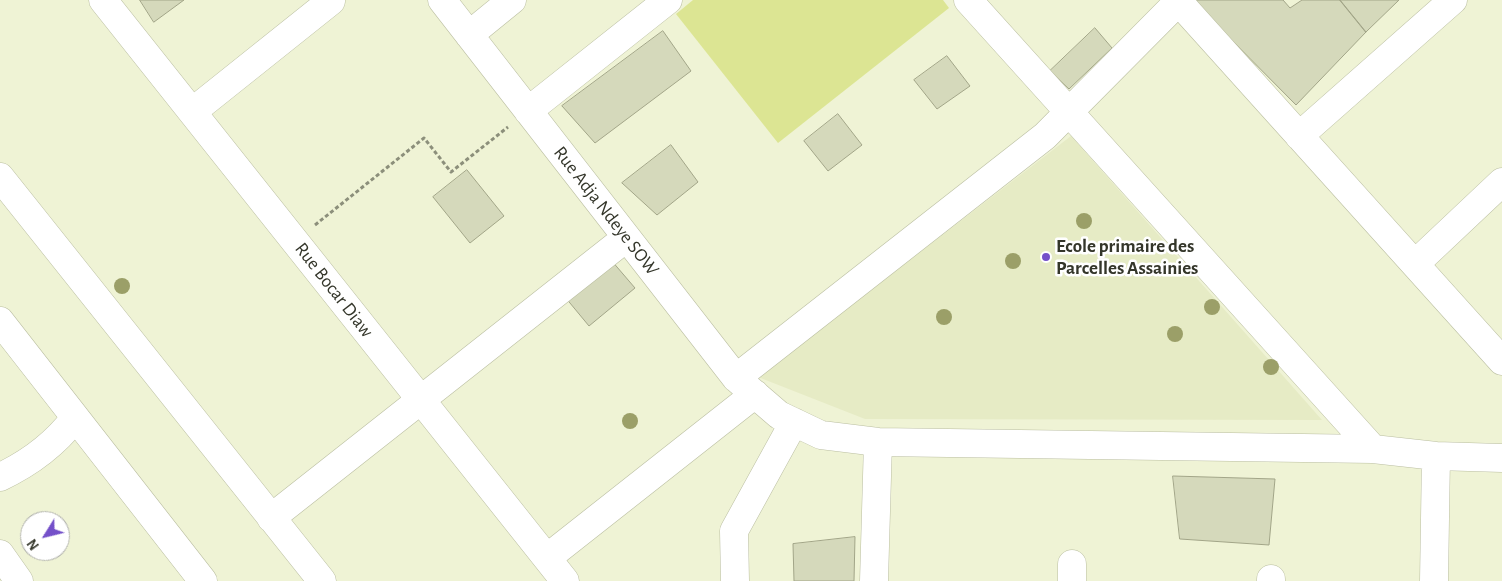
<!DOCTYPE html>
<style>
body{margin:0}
#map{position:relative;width:1502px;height:581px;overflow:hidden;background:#eff3d5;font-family:"Alegreya Sans",sans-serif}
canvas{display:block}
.north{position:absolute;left:20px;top:511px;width:50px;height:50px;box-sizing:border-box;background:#fff;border:1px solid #aeafaa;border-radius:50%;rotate:234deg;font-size:14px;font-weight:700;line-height:20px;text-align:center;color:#34362a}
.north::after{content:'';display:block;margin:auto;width:18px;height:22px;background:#7450c9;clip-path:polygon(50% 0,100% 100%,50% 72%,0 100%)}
</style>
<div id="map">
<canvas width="1502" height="581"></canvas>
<div class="north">N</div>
</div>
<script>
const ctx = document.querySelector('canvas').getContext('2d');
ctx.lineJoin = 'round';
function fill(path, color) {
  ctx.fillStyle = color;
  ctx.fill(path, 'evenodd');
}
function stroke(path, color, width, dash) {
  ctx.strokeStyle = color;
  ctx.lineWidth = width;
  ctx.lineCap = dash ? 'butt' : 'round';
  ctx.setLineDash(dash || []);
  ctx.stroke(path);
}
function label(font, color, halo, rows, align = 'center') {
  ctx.font = font + ' "Alegreya Sans",sans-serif';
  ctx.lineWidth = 5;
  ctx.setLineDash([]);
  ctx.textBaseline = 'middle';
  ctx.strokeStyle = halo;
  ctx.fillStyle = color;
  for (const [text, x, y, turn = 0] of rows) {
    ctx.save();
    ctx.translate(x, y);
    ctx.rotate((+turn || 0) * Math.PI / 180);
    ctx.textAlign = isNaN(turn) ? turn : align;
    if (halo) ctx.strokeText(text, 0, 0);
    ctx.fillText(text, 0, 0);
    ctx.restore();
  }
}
const built = new Path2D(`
 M1071 136 1322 420 865 419 758 377Z`);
const green = new Path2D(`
 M693 0H943L949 8 778 143 676 14Z`);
const building = new Path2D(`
 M140 0H184L154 22Z
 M1196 0H1283L1290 8 1302 0H1340L1366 32 1296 105 1194 2Z
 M1340 0H1399L1366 32Z
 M1095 28 1112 48 1069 89 1050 71Z
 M663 31 691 71 595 143 562 106Z
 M947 56 970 86 937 109 914 80Z
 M838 114 862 145 828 171 804 141Z
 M671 145 698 182 657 215 622 183Z
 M467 170 504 216 470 243 433 197Z
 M611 260 635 288 589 326 565 297Z
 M1173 476 1275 479 1269 545 1180 539Z
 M855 537 854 581H794L793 544Z`);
const path = new Path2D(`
 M315 225 424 138 451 172 508 127`);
const street = new Path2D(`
 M103 0 565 581
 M442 0 736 378 779 415 821 435 878 442 1373 449 1436 456 1502 458
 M968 0 1373 449
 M1177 0 1502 361
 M469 35 512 0
 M528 111 668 0
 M192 112 331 1
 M1299 136 1453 0
 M0 177 322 581
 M1415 264 1502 182
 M736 378 1045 136 1180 0
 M0 477C30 463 55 444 75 418
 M271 518 626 238
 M0 554 19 581
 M547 558 755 394
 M735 581 734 531 794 422
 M874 581 878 442
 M1072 581V564
 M1271 581V579
 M1434 581 1436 456`);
const secondary = new Path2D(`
 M0 321 203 581`);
const trees = [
 [1084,221],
 [1013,261],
 [122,286],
 [1212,307],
 [944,317],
 [1175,334],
 [1271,367],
 [630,421]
];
const markers = [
 [1046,257,5,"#7450c9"]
];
const streetNames = [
 ["Rue Adja Ndeye SOW",606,211,52],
 ["Rue Bocar Diaw",334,290,52]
];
const poiNames = [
 ["Ecole primaire des",1056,246],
 ["Parcelles Assainies",1056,268]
];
fill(built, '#e6ebc5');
fill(green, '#dce593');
fill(building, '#d5d9bb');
stroke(building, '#a2a588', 1);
stroke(street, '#babea1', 29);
stroke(secondary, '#babea1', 29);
stroke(path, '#8c8f7b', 3, [4, 2.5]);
stroke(street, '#fff', 28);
stroke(secondary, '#fff', 28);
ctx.fillStyle = '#9b9f68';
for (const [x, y] of trees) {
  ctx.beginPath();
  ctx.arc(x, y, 8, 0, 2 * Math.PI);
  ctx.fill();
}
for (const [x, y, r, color] of markers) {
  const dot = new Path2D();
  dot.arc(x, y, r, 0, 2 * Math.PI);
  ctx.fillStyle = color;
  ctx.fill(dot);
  stroke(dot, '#fff', 2);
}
label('19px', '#34362a', '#fff', streetNames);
label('bold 19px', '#34362a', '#fff', poiNames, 'left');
</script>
